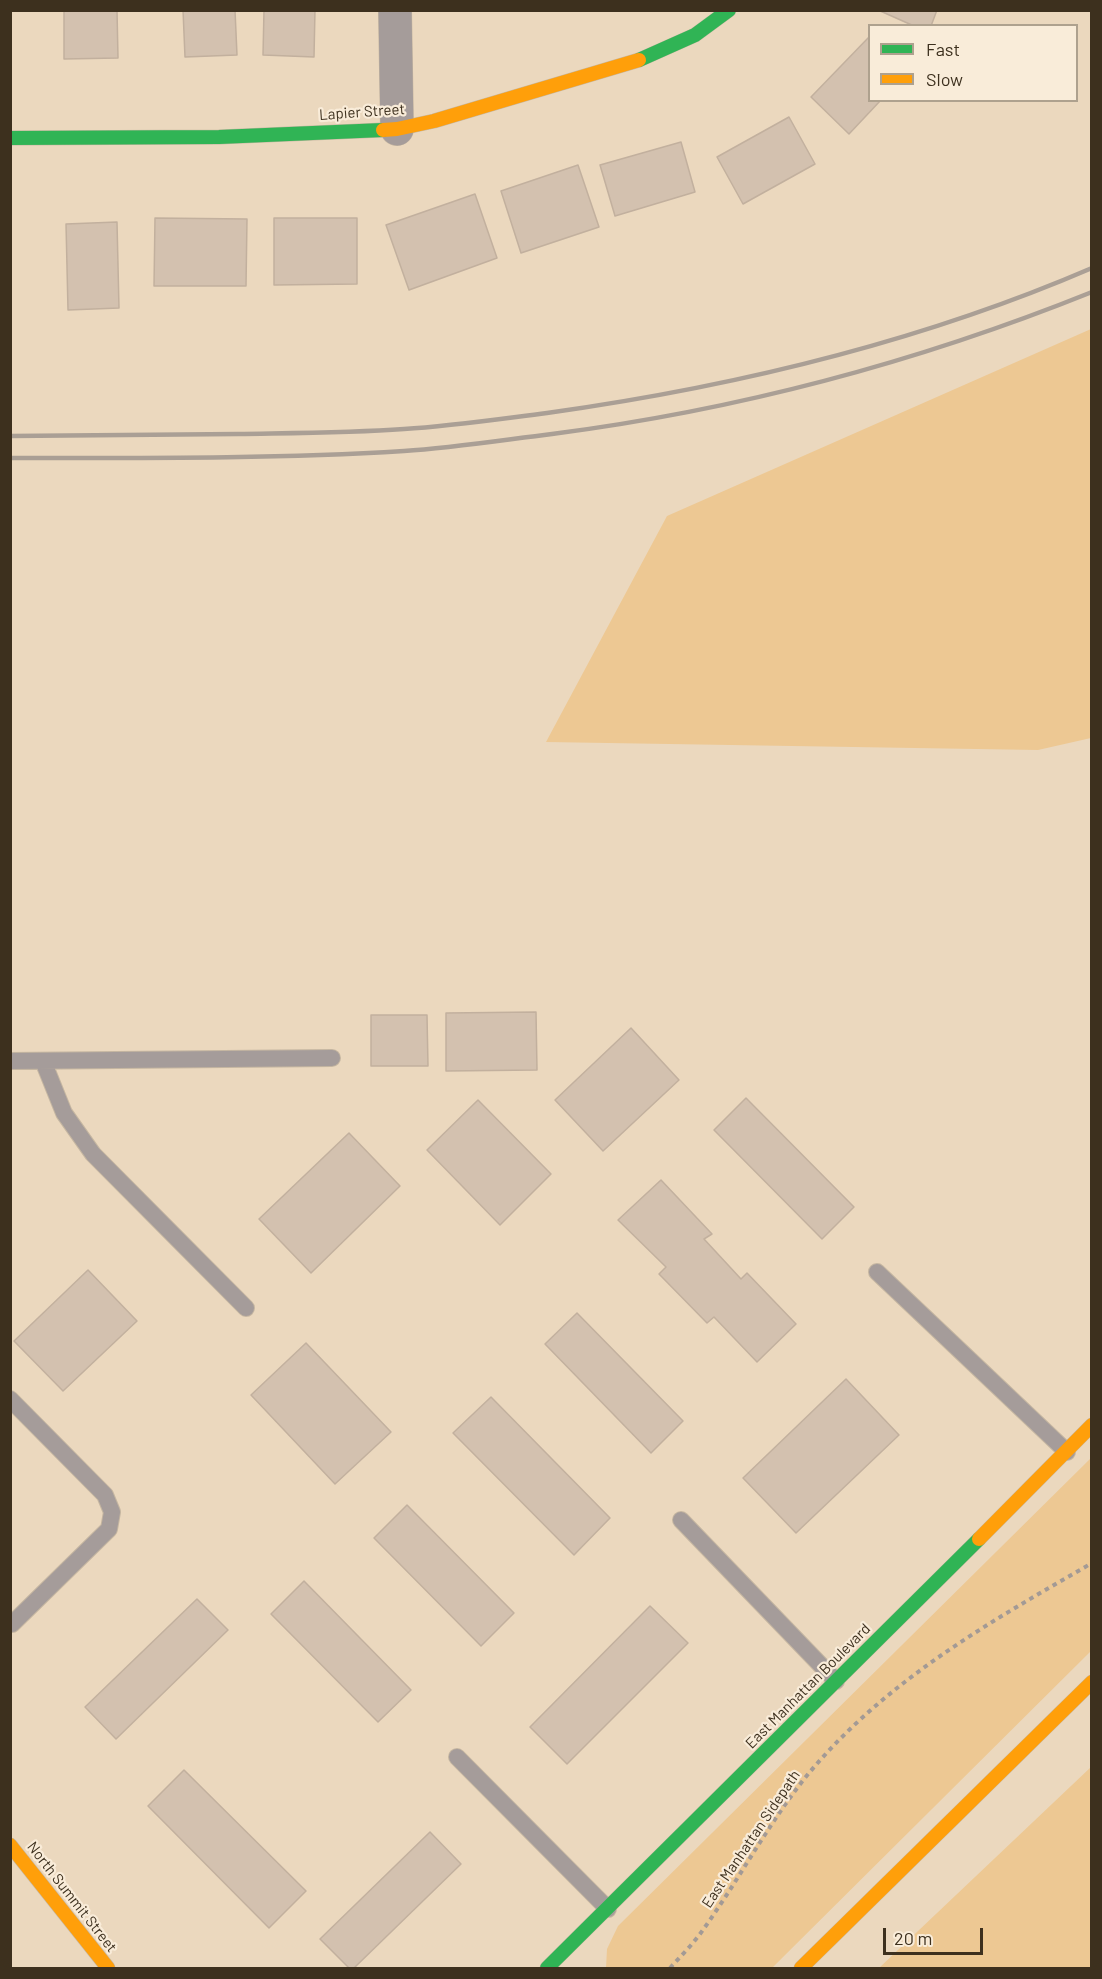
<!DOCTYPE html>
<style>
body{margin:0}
#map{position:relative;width:1102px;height:1979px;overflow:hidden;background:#ebd8be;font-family:Barlow,sans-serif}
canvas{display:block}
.frame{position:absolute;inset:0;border:12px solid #3d301e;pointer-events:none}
.legend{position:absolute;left:868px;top:24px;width:210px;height:78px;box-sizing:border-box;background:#f9ecd9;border:2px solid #aea18e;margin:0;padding:8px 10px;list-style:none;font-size:18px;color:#3d301e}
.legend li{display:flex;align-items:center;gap:12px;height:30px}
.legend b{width:30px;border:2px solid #aea18e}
.scale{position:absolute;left:883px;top:1928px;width:100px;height:27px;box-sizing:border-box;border:3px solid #3d301e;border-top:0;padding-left:8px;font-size:18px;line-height:21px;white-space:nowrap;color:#3d301e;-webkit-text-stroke:4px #f9ecd9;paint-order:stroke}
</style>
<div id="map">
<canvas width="1102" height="1979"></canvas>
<div class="frame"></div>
<ul class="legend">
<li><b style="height:8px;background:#30b455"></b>Fast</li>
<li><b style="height:8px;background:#ff9f0a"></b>Slow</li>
</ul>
<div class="scale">20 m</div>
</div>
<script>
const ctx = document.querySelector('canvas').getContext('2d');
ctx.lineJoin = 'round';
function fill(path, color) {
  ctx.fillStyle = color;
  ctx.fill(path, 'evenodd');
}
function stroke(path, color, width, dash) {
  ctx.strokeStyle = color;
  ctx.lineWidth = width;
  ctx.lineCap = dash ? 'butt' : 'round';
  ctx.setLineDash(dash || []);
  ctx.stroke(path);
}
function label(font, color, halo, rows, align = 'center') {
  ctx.font = font + ' Barlow,sans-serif';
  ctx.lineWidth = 4.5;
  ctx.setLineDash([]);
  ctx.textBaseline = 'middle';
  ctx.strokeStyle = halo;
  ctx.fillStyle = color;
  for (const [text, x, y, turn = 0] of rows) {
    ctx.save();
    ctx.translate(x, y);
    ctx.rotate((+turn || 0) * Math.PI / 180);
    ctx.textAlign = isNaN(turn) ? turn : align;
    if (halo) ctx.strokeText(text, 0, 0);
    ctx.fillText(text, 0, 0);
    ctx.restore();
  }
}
const green = new Path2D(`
 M1091 329V738L1038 750 546 742 667 516Z
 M1091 1458V1651L772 1968H606L607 1949 618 1926Z
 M1091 1767V1968H879Z`);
const building = new Path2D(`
 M64 10H117L118 58 64 59Z
 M183 10H235L237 55 185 57Z
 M264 10H315L314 57 263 55Z
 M878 10H937L931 26H914Z
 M869 37 870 100H881L849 134 811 97Z
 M789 117 815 164 743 204 717 157Z
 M681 142 695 192 615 216 600 165Z
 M578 165 599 227 521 253 501 191Z
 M475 194 497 258 409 290 386 225Z
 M155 218 247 219 246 286H154Z
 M274 218H357V284L274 285Z
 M117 222 119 308 68 310 66 224Z
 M536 1012 537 1070 446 1071V1013Z
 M371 1015H427L428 1066H371Z
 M631 1028 679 1080 603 1151 555 1100Z
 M746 1098 854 1207 822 1239 714 1130Z
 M478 1100 551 1174 500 1225 427 1150Z
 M349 1133 400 1186 311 1273 259 1219Z
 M661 1180 712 1234 704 1239 741 1279 747 1273 796 1324 757 1362 714 1317 707 1323 659 1274 666 1267 618 1220Z
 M88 1270 137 1321 63 1391 14 1341Z
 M577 1313 683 1421 651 1453 545 1344Z
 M306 1343 391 1432 335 1484 251 1395Z
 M846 1379 899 1435 796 1533 743 1478Z
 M491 1397 610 1518 574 1555 453 1433Z
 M407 1505 514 1613 481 1646 374 1538Z
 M304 1581 411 1690 378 1722 271 1614Z
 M197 1599 228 1630 116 1739 85 1707Z
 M650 1606 688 1643 567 1764 530 1727Z
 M184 1770 306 1891 269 1928 148 1806Z
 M430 1832 461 1864 354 1968H349L320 1939Z`);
const path = new Path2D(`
 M670 1968C680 1957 691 1946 700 1934 738 1882 768 1823 809 1773 887 1680 988 1623 1092 1563`);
const lane = new Path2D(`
 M10 1061 332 1058
 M43 1061 64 1113 93 1154 246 1308
 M877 1272 1067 1452
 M10 1399 105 1495 112 1512 109 1529 12 1624
 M681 1520 836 1681
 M457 1757 608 1909`);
const street = new Path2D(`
 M395 10 397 129`);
const fast = new Path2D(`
 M639 60 695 35 729 10
 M10 138 219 137 383 130
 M547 1968 979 1539`);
const slow = new Path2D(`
 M383 130 397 129 434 121 639 60
 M979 1539 1092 1425
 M10 1845 108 1968
 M801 1968 1092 1682`);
const rail = new Path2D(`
 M10 436C86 435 162 435 238 434 293 433 349 433 404 429 452 426 499 419 547 413 733 387 918 343 1092 268
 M10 458C142 458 273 459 404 451 453 448 503 440 552 434 738 410 918 362 1092 292`);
const streetNames = [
 ["Lapier Street",362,112,-4],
 ["East Manhattan Boulevard",808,1686,-45],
 ["East Manhattan Sidepath",751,1839,-56],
 ["North Summit Street",72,1897,52]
];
fill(green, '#edc893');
fill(building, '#d3c1af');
stroke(building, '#c2b09e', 1.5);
stroke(lane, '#c5b6a1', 18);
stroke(street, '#c5b6a1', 34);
stroke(fast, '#c5b6a1', 15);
stroke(slow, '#c5b6a1', 15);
stroke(path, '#a39a95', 4, [4.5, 4.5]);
stroke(lane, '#a59c9a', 16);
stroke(street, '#a59c9a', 33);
stroke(fast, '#30b455', 14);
stroke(slow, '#ff9f0a', 14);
stroke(rail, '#aa9f95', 4.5);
label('15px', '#3d301e', '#f9ecd9', streetNames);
</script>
